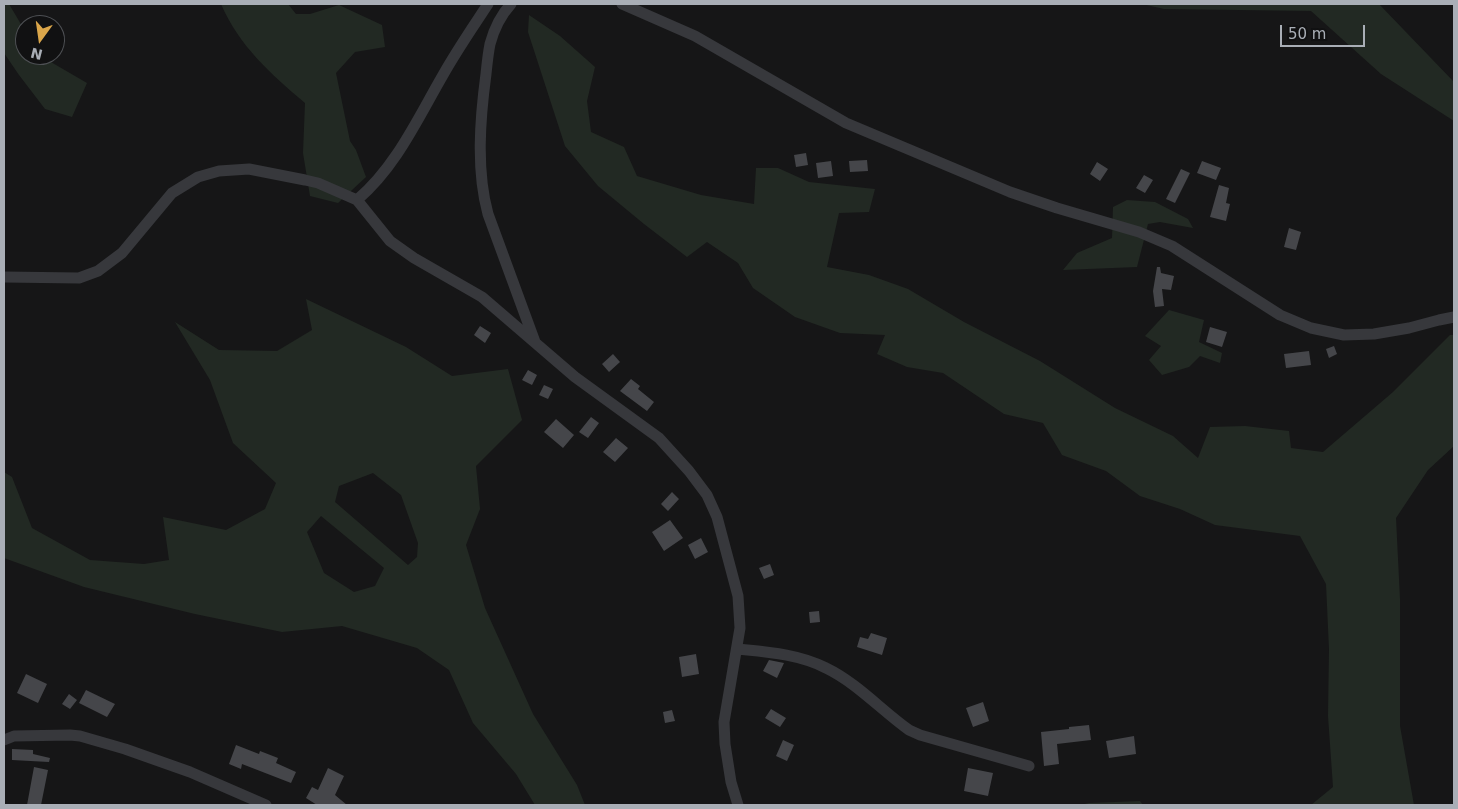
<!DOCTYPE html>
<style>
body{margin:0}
#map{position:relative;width:1458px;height:809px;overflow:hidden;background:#161617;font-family:"DejaVu Sans",sans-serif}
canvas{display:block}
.frame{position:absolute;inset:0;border:5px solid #a9aeb6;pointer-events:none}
.north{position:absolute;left:15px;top:15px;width:50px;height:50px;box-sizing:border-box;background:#111112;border:1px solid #4e5054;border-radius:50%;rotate:194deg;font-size:14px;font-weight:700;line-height:20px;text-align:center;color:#a9aeb6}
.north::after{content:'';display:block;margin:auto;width:18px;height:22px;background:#dba64a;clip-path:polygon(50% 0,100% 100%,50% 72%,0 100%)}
.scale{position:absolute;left:1280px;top:25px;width:85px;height:22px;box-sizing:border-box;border:2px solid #a9aeb6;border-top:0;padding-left:6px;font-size:15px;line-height:18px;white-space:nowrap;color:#a9aeb6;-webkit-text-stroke:4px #111112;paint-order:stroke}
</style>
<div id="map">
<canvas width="1458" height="809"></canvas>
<div class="frame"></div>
<div class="north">N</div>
<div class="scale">50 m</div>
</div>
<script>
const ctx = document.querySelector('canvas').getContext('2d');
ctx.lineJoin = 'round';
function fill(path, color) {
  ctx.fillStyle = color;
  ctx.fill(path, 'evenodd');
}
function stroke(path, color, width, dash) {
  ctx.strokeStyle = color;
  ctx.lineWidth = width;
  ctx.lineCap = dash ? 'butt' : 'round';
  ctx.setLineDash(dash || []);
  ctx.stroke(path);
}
const green = new Path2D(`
 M4 4H9L25 31V55H42L44 58 87 83 72 117 45 109 19 75 4 53Z
 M221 4H288L296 14H310L339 5 382 25 385 47 355 52 336 73 350 141 356 150 366 177 338 203 310 196 303 153 305 103C271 74 239 46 221 4Z
 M1142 4H1379L1454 82V121L1381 74 1311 11 1164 9Z
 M529 15 560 36 595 67 587 101 591 132 624 147 637 176 701 195 754 204 756 168H778L809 182 875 189 869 212 839 213 827 267 869 275 908 289 964 322 1040 361 1115 408 1173 436 1198 458 1210 427 1245 426 1289 431 1291 448 1323 452 1393 392 1450 335H1454V446L1428 470 1396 518 1400 599V726L1414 805H1311L1333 787 1328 716 1329 649 1326 584 1300 536 1215 525 1180 509 1140 496 1106 471 1062 455 1043 423 1004 414 943 373 907 367 877 354 885 335 840 333 795 317 753 288 738 263 707 242 687 257 644 224 598 186 565 146 528 32Z
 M1127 200 1155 202 1188 219 1193 228 1160 222 1148 224 1137 267 1063 270 1077 253 1112 238 1113 207Z
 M306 299 406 347 452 376 508 369 522 420 476 466 480 509 466 545 485 608 533 714 577 785 585 805H535L516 774 473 723 449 670 417 648 342 626 282 632 195 614 84 587 4 558V472L12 477 32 528 90 560 144 564 169 560 163 517 226 530 265 509 276 483 233 443 210 380 175 322 219 350 277 351 312 330ZM373 473 401 495 418 543 417 557 408 565 335 502 339 486ZM321 516 384 568 375 586 354 592 324 573 307 532Z
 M1169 310 1204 320 1199 342 1222 353 1220 363 1200 356 1189 367 1162 375 1149 360 1161 346 1145 336Z
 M1140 801 1143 805H1080L1089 803Z`);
const building = new Path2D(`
 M806 153 808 165 796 167 794 155Z
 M867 160 868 171 850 172 849 161Z
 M831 161 833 176 818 178 816 163Z
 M1202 161 1221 168 1216 180 1197 173Z
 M1097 162 1108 169 1100 181 1090 174Z
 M1181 169 1190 173 1175 203 1166 199Z
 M1144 175 1153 180 1145 193 1136 188Z
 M1219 185 1229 188 1226 203 1230 204 1226 221 1210 217Z
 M1289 228 1301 232 1296 250 1284 247Z
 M1157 267H1160L1161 273 1174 276 1171 290 1162 289 1164 306 1155 307 1153 291Z
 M480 326 491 333 485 343 474 335Z
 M1210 327 1227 332 1222 347 1206 342Z
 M1334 346 1337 354 1329 358 1326 349Z
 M1309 351 1311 365 1286 368 1284 354Z
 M613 354 620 362 609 372 602 364Z
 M528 370 537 375 532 385 522 380Z
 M631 379 640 386 638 389 654 402 647 411 620 391Z
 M544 385 553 389 548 399 539 395Z
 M591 417 599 423 588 438 579 432Z
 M556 419 574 435 563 448 544 432Z
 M616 438 628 448 615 462 603 452Z
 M672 492 679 499 668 511 661 504Z
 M670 520 683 538 664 551 652 532Z
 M701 538 708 552 695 559 688 545Z
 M770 564 774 575 764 579 759 568Z
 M819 611 820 622 810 623 809 612Z
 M871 633 887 638 882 655 857 647 860 637 868 639Z
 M696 654 699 674 682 677 679 657Z
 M769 660 784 663 777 678 763 671Z
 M26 674 47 684 38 703 17 693Z
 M86 690 115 704 107 717 79 703Z
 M69 694 77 700 70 709 62 704Z
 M983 702 989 721 973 727 966 708Z
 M771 709 786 718 780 727 765 718Z
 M672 710 675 721 665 723 663 712Z
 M1089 725 1091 740 1057 744 1059 764 1044 766 1041 732 1069 729V727Z
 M1134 736 1136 754 1109 758 1106 741Z
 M783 740 794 745 787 761 776 756Z
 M236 745 259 754 260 751 278 758 276 763 296 772 291 783 242 764 241 769 229 764Z
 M12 749 33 750V754L50 758 49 762 12 760Z
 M34 767 48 770 41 805H27Z
 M328 768 344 776 335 795 347 805H317L306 798 312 787 318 790Z
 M968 768 993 773 988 796 964 791Z`);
const minor = new Path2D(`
 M511 4C501 15 494 29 490 44 488 54 487 64 486 74 480 119 476 170 488 214L535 342
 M622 4 695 36 846 123 1010 192 1057 208 1139 232 1172 246 1280 315 1311 328 1344 335 1374 334 1409 328 1439 320 1454 317
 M357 200C396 167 418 118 443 75 457 50 473 27 488 4
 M4 277 79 278 98 271 122 253 172 193 198 177 219 171 249 169 305 180 318 183 357 200 390 241 414 258 482 297 575 377 659 438 689 471 707 495 717 517 738 596 740 628 724 722 725 744 731 782 738 805
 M737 649C767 652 799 654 826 668 857 683 881 710 909 730L920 735 1029 766
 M4 740 14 736 70 735 80 736 125 749 190 772 266 805`);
fill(green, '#222923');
fill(building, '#45464a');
stroke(minor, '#37383c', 11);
</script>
